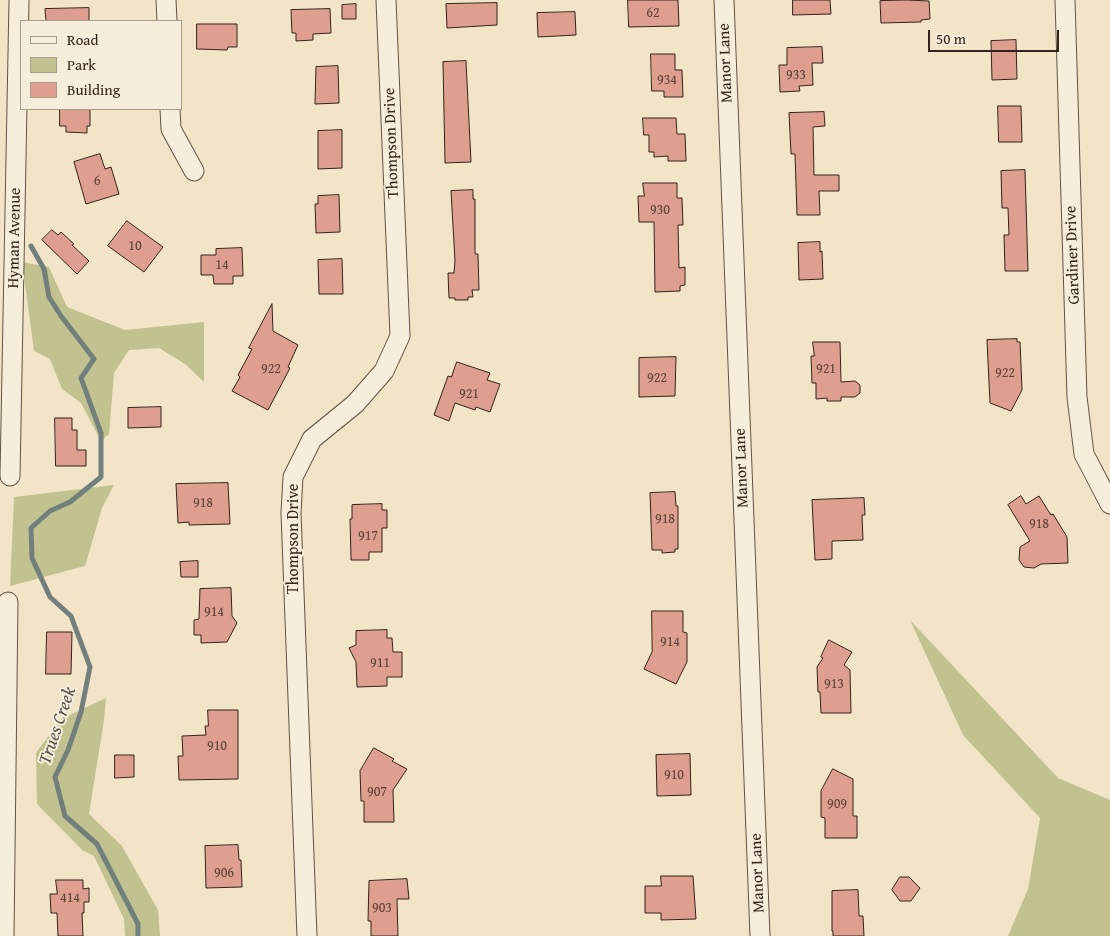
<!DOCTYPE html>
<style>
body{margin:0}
#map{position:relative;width:1110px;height:936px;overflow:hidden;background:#f2e4c7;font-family:"Gentium Book Plus",serif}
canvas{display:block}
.legend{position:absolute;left:20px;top:20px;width:162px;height:90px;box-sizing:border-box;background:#f7eddb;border:1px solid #a89c8e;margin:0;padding:6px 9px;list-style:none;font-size:15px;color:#32231b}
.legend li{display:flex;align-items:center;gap:10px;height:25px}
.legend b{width:25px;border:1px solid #a89c8e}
.scale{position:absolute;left:928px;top:30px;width:131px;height:22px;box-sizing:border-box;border:2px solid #32231b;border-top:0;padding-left:6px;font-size:15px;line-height:18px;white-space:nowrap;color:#32231b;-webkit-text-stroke:4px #f7eddb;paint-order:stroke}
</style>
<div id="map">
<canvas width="1110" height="936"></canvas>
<ul class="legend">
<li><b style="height:6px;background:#f7eddb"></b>Road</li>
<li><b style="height:14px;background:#c2c291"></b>Park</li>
<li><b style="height:14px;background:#de9e90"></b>Building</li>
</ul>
<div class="scale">50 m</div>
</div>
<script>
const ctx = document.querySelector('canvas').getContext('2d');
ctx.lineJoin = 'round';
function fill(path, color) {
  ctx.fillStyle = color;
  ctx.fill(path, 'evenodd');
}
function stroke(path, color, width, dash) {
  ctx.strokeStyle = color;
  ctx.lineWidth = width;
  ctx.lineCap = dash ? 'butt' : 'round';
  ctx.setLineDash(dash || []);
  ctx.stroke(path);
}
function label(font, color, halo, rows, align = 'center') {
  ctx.font = font + ' "Gentium Book Plus",serif';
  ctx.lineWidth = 4;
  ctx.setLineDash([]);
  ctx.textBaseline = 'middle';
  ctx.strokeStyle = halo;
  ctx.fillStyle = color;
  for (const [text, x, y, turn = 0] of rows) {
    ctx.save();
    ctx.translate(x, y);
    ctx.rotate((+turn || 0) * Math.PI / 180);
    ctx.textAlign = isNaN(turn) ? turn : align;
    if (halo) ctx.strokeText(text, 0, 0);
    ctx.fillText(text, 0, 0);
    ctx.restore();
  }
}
const green = new Path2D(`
 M22 262 49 267 67 307 125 330 204 322V382L185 364 159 348 129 350 114 373 109 434 101 441 81 403 62 389 50 359 34 351Z
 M114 485 102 508 85 566 10 586 14 497Z
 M910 620 1058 778 1110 800V936H1008L1028 889 1040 818 963 735Z
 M106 698 104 720 89 814 122 846 158 910 160 936H125L124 919 94 856 82 850 37 804 36 753 61 719Z`);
const stream = new Path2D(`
 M31 246 44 269 49 297 61 316 94 359 81 378 101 433V477L70 502 50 511 31 528 32 558 50 597 71 616 90 667 81 712 68 750 55 777 65 816 97 844 138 924V936`);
const building = new Path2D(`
 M628 0H678L679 26 629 27Z
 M793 0H830L831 14 793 15Z
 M908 0 929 1 930 19 921 20V22L881 23 880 1Z
 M497 3V25L447 28 446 4Z
 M356 4V19H342V5Z
 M89 8V21H46L45 9Z
 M330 9 331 33 313 34V40L296 41V33H292L291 10Z
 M575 12 576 35 538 37 537 13Z
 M197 24H237V47H228L227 50 197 49Z
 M1016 40 1017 79 992 80 991 41Z
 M822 47 823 63H812L813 85 799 86 800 91 780 92 779 65H787V48Z
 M651 54H675V70H682L683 97H664V91H652Z
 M466 61 471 162 445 163 443 62Z
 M338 66 339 103 315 104 316 67Z
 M998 106H1021L1022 142H999Z
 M60 109H90V126H87V133L66 132V126H60Z
 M824 112 825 126 813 127 814 175H839V191H819L820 215H797L795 154H791L789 113Z
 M643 118H676L677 134H685L686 161H668V156L654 157V152H649V135H644Z
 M342 130V168L318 169V131Z
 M100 154 105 169 111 167 119 194 86 204 74 162Z
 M1025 170 1028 271H1005L1004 235H1009L1008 208H1002L1001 171Z
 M643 183H677V198H682L683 225H678L679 268 685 267V285L680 286V291L655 292 654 222H639L638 196H644Z
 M473 190V199H475V254H478L479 290H472L473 297H468V300H455V298H449L448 273H454L455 261 451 191Z
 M339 195 340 232 316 233 315 204H318V196Z
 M127 221 163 247 144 272 108 246Z
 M52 230 58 235 61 232 74 244 72 245 89 261 77 274 42 240Z
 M820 242V252L822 251 823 279 799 280 798 243Z
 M242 248 243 276H233V284H214L213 275H201V255H216V249Z
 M342 259 343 294H319L318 260Z
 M272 304 273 331 298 345 288 367 290 368 268 410 232 391 240 377 238 375 252 349 249 348Z
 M1017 339V342H1020L1022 390 1011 411 990 403 987 340Z
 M813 342H840L841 382 855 381 860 385V393L855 397H841V401H827V398L816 399V383H812L811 356H814Z
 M676 357 675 396 639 397V358Z
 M457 362 490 373 487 380 500 384 490 412 476 407 475 410 455 403 449 421 434 415 448 376 451 377Z
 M161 407V427L128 428V408Z
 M55 418H72V430H77V450H86V466H56Z
 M228 483 230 524 189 525V522L178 523 176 484Z
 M675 492 676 506H678V549H675V552L662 553V550H652L650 493Z
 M1021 496 1026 504 1039 496 1051 515 1053 514 1067 537 1068 563 1041 564 1034 568 1024 567 1019 560 1020 547 1030 541 1008 505Z
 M864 498 865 515H862L863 540 832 541V559L815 560 812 500Z
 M382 504V510H387V528H382V552H369V560H351L350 519H352V505Z
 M198 561V577H181L180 562Z
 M231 588 232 616 237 623 227 642 201 643V635H194V620L199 619 200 589Z
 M652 611H683V632L687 633V662L676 684 644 669 652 652Z
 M387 630V638H392L393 652H402V677H387V686L357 687 356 662 349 648 356 645V631Z
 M47 632H72L71 674H46Z
 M829 640 852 652 844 665 850 670 851 713H821L820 692H818L817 667 823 658 821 657Z
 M208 710H238V779L179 780 178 756H183L182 736 206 735 205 726H208Z
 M374 748 394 759 392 761 407 769 393 790 394 822H364V801H361L360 771Z
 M690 754 691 795 657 796 656 755Z
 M115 755H134V777L115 778Z
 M833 769 853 779V816H857V838H825V818L821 817V791Z
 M238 845 239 860H241L242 887 206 888 205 846Z
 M661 876H693L696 919 661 920V913H645V886H661Z
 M900 877H909L920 888 911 901H900L892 890Z
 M407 879 409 899H397L398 936H371V921H368L369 881Z
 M56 880H83V889L89 888V902H84V913H82L83 936H58L57 913H51L50 894H57Z
 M858 890 859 914V916H863L864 936H833V931H832V891Z`);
const minor = new Path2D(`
 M166 0 167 21
 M724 0 760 936
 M1065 0 1077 397 1084 454 1110 504
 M170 109 171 129 194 171
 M10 476 19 0
 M4 936 8 602
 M307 936 291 513 293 477 312 439 355 404 384 371 400 336 386 0`);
const numberNames = [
 ["62",653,13],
 ["933",796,75],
 ["934",667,80],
 ["6",97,181],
 ["930",660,210],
 ["10",135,246],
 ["14",222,265],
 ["922",271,369],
 ["921",826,369],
 ["922",1005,373],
 ["922",657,378],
 ["921",469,394],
 ["918",203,503],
 ["918",665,519],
 ["918",1039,524],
 ["917",368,536],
 ["914",214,612],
 ["914",670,642],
 ["911",380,663],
 ["913",834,684],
 ["910",217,746],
 ["910",674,775],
 ["907",377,792],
 ["909",837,804],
 ["906",224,873],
 ["414",70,898],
 ["903",382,908]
];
const streetNames = [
 ["Manor Lane",726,63,-92],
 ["Thompson Drive",392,143,-92],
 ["Hyman Avenue",15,238,-89],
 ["Gardiner Drive",1073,255,-92],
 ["Manor Lane",742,468,-92],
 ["Thompson Drive",294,539,-90],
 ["Manor Lane",758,873,-92]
];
const waterNames = [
 ["Trues Creek",58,726,-71]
];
fill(green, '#c2c291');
stroke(stream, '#737f7d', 5);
fill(building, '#de9e90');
stroke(building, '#32231b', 1);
stroke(minor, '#625346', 21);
stroke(minor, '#f7eddb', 19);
label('14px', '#5d4238', null, numberNames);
label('16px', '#32231b', '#f7eddb', streetNames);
label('italic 18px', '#53514c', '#f7eddb', waterNames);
</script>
